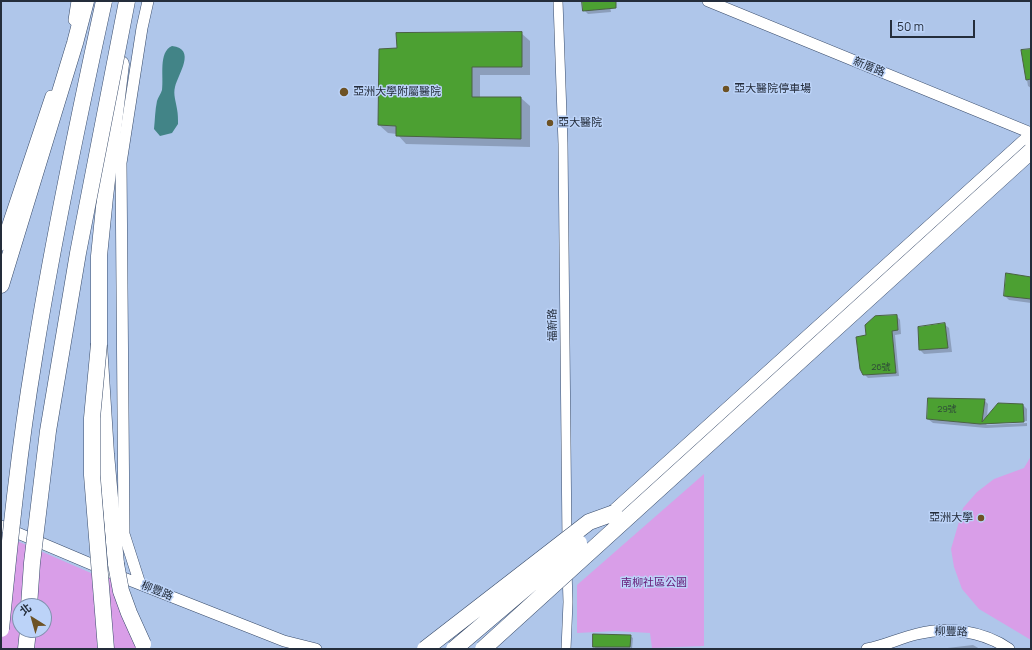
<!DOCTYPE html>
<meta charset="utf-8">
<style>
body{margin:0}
#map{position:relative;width:1032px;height:650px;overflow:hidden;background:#afc6ea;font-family:Manrope,"Noto Sans TC",sans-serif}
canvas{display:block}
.frame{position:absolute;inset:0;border:2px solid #242d3b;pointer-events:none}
.north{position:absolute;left:12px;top:598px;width:40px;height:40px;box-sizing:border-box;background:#bcd3f8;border:1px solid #7f91ac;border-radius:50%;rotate:323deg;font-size:11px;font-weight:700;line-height:16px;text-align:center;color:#242d3b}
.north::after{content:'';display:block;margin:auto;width:14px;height:18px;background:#6d5224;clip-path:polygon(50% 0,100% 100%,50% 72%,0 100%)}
.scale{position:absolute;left:890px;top:20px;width:85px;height:18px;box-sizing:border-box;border:2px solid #242d3b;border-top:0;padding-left:5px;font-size:12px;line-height:14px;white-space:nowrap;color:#242d3b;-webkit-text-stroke:3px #bcd3f8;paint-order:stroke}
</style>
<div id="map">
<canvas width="1032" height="650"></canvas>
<div class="frame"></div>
<div class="north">北</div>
<div class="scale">50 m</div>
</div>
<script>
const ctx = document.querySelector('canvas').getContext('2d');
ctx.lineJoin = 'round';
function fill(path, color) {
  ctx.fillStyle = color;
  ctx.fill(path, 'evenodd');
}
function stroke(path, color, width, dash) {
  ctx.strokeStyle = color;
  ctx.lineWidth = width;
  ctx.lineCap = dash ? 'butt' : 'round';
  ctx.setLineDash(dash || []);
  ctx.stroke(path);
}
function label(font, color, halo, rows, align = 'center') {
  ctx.font = font + ' Manrope,"Noto Sans TC",sans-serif';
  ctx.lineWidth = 3;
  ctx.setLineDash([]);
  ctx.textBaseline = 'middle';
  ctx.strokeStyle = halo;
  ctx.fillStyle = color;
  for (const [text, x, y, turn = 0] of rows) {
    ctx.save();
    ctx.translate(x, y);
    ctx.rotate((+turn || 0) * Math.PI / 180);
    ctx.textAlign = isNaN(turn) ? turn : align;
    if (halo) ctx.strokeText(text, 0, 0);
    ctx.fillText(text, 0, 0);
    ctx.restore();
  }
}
const green = new Path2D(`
 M1031 456V640L979 609 962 589 954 567 951 549 963 508 977 492 994 479 1024 468Z
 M704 474V646L652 648 650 633 616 631 577 633V585Z
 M1 534 91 573 112 578 138 649H1ZM20 606H44V630H20Z`);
const water = new Path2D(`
 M172 46C197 49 178 74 175 87 173 94 176 102 177 109 178 114 178 119 178 124L172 133 160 136 154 129C155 120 155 110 157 101 158 97 161 94 162 90 164 77 158 52 172 46Z`);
const shadow = new Path2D(`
 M583 1H609L611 12 588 14 584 10Z
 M521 33 530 41V75H480V98H521L530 106V147L406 144 397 134 388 133 379 125 398 49Z
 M1031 50V88L1028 86 1022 51Z
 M1031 278V303L1009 300 1005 296Z
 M897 316 900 320 901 334 895 335 899 376 868 378 864 374 867 336Z
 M944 324 949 328 952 352 924 354 920 350Z
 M984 400 988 404 987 418 1023 405 1027 409V421L988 423 986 425 1027 423V426L986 428 933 423 928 419Z
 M630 636 633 638 632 649H596L594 646Z
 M973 645 980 649H939Z`);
const building = new Path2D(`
 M582 1H616V8L583 11Z
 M522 32V67H472V97H521V139L396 136V126L378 125 379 49 397 48 396 33Z
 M1031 49V79L1026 80 1021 50Z
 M1006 273 1031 277V299L1004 296Z
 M897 315 898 330 892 331 896 373 863 375 860 369 856 337 866 335 865 325 875 316Z
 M945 323 948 348 919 350 918 327Z
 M928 398 985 399 982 422 998 403 1023 404 1024 422 980 424 927 419Z
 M593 634 631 635 630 647H593Z`);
const minor = new Path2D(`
 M558 1 563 144 567 542
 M566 649 568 602 567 570`);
const tertiary = new Path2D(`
 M708 1 1031 133
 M74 20 77 1
 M1 245 51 96
 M1 526 124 578 284 641 316 649
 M140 584 124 534 121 163 142 28 148 1
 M867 649C884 646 900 638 917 634 948 626 983 631 1009 649`);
const motorway = new Path2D(`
 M1 285 75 43 86 1
 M614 513 1031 137
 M116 564 106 454 99 344V256L105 197 121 64
 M26 649 28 630`);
const motorwayBridge = new Path2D(`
 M99 344 92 418V475L106 649
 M116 564 121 591 129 613 143 644
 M29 606 32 563 48 431 78 253 127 1
 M1 629C10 539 19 449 34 359 53 239 78 120 104 1
 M425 649 589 522 614 513
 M454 649 579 543
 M483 649 1031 151`);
const markers = [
 [726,89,4,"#6d5224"],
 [344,92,5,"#6d5224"],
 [550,123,4,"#6d5224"],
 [981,518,4,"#6d5224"]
];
const numberNames = [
 ["26號",881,367],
 ["29號",947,409]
];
const streetNames = [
 ["新厝路",869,67,22],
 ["福新路",553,325,-91],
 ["柳豐路",157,591,22],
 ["柳豐路",951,632,2]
];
const poiNames = [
 ["亞大醫院停車場",734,89],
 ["亞洲大學附屬醫院",353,92],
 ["亞大醫院",558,123],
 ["亞洲大學",973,518,"right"]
];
const parkNames = [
 ["南柳社區公園",654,583]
];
fill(green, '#d99ee8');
fill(water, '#428487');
fill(shadow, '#0003');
fill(building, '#4ca032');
stroke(building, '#4a6243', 1);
stroke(minor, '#384b6a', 10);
stroke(tertiary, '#384b6a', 12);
stroke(motorway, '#384b6a', 17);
stroke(minor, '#fff', 9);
stroke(tertiary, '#fff', 11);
stroke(motorway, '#fff', 16);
stroke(motorwayBridge, '#384b6a', 17, []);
stroke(motorwayBridge, '#fff', 16);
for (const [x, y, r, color] of markers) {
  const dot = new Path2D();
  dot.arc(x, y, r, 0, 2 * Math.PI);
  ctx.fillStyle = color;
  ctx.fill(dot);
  stroke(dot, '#bcd3f8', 1.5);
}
label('9px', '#2e4a39', null, numberNames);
label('11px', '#242d3b', '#bcd3f8', streetNames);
label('11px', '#242d3b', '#bcd3f8', poiNames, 'left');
label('11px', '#641775', '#bcd3f8', parkNames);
</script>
